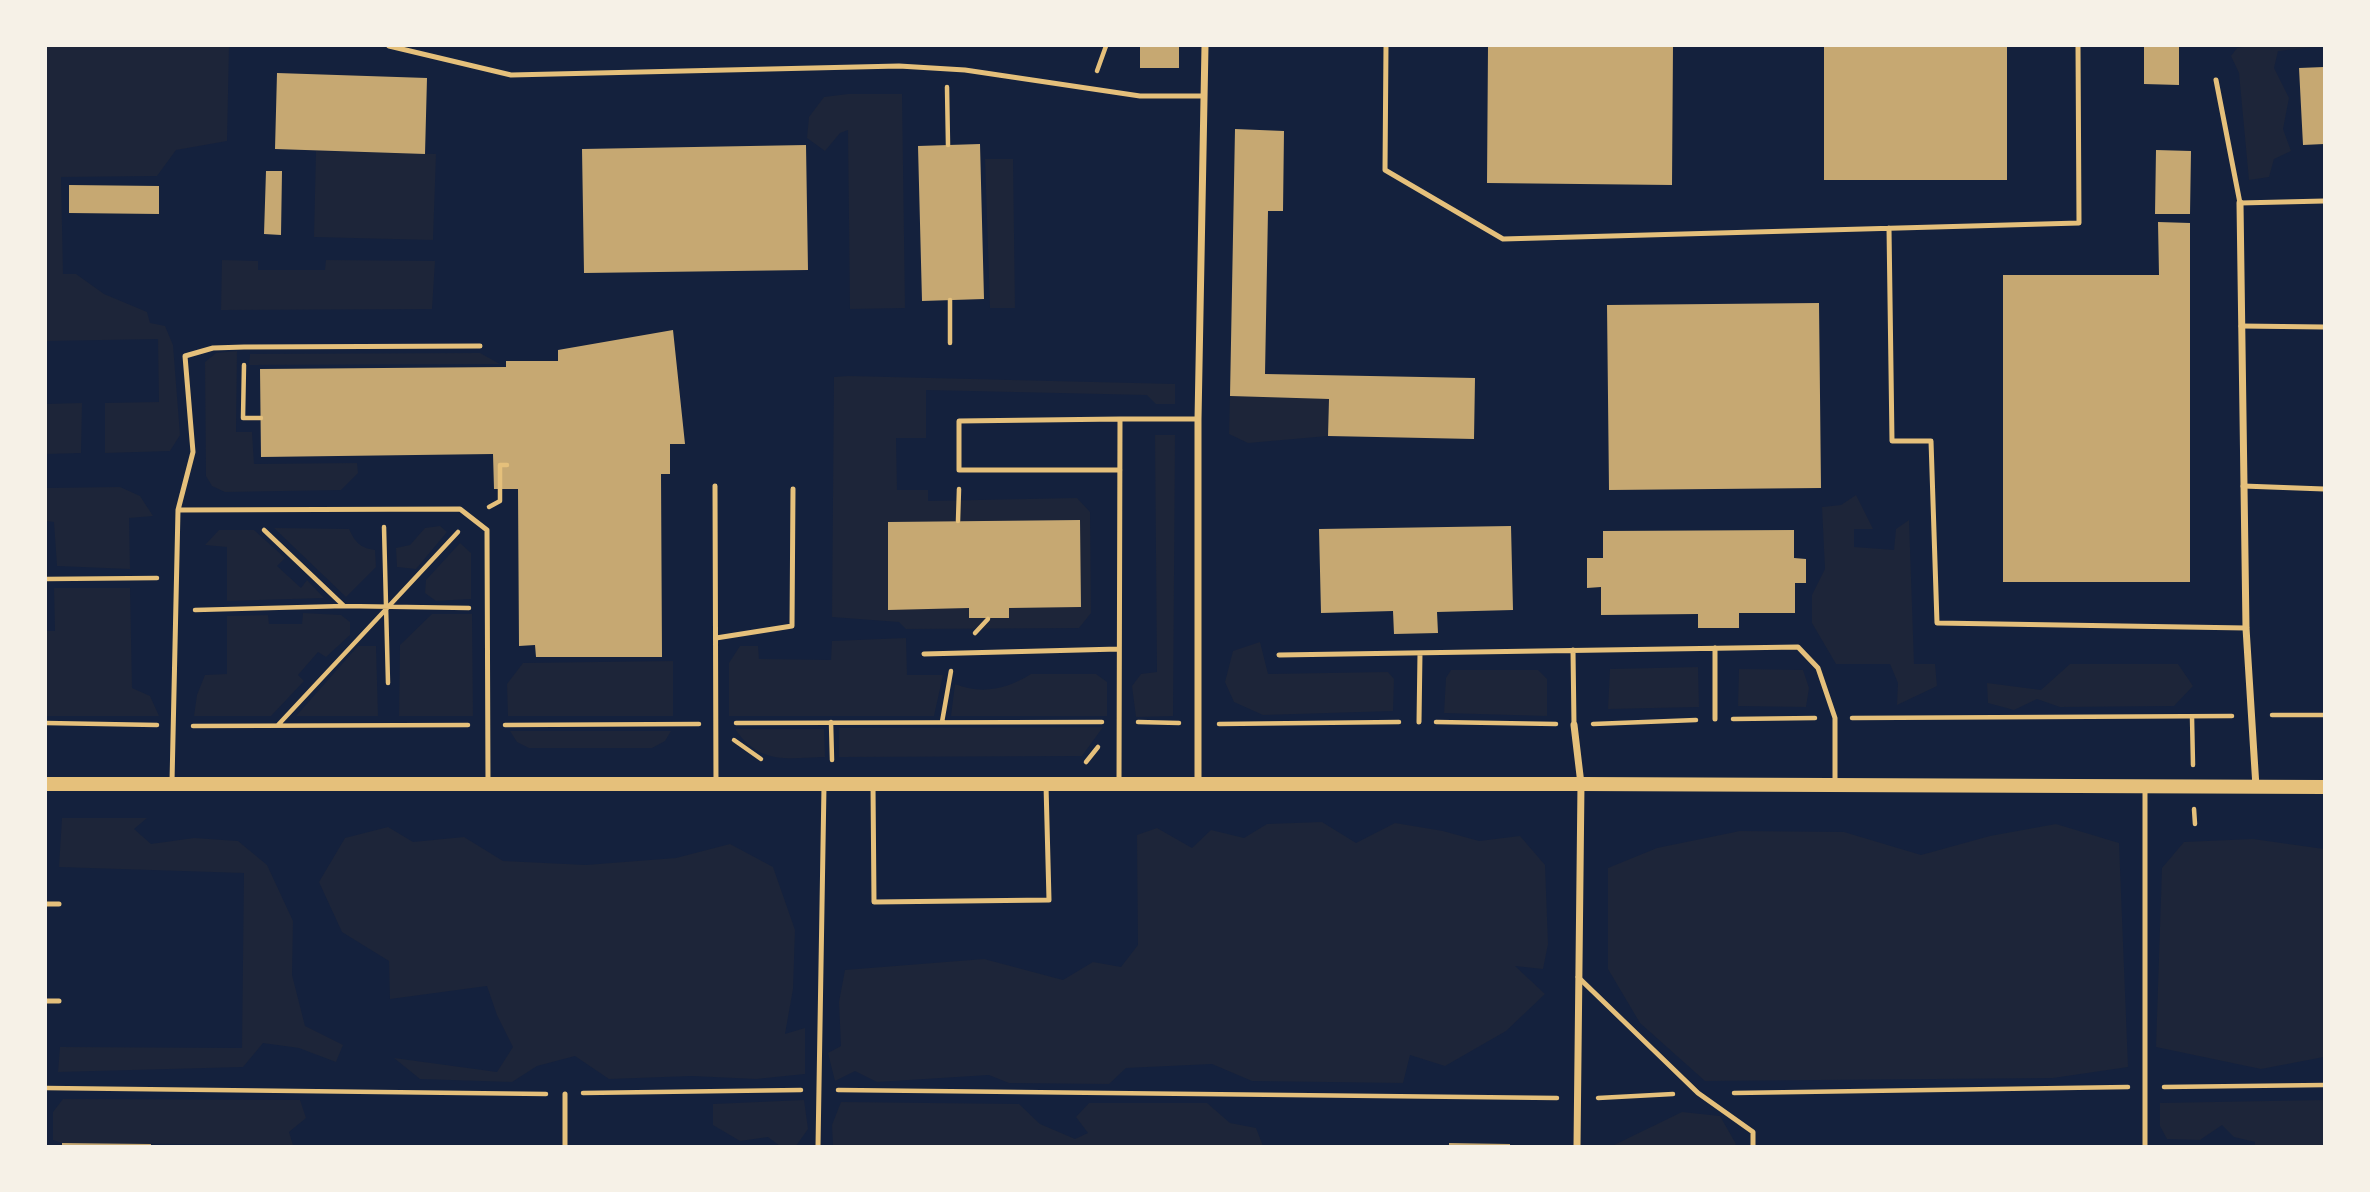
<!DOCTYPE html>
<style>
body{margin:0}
#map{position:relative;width:2370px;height:1192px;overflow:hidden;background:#14213d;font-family:"Source Sans 3",sans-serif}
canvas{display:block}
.frame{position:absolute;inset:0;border:47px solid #f6f1e7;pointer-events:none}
</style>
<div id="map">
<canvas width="2370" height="1192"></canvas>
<div class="frame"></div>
</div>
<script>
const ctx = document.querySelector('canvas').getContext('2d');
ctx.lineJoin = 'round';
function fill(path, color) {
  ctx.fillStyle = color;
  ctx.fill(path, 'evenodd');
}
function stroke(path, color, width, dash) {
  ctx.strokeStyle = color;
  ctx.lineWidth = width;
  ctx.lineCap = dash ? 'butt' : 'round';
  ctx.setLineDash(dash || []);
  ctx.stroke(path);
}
const green = new Path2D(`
 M46 46H229L227 141 176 150 157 176 61 177 63 274H76L104 294 147 312 150 323 165 326 173 345 180 435 170 451 105 453V403L159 402 158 339 46 341Z
 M2250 46H2324L2278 51 2274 68 2289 98 2283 129 2291 151 2274 159 2269 177 2249 180 2239 73 2231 56 2237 48Z
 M848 94H902L905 308 850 309 848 130 840 133 825 151 807 138 809 117 824 97Z
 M316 151 436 154 433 240 314 237Z
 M985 159H1013L1015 308H990Z
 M222 260 258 261V270H325L326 260 435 261 432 309 221 310Z
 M237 351 236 432H252L254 464 357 463 358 473 341 490 225 492 212 486 206 476 205 362 216 353Z
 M480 353 500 364 249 365 250 354Z
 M849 376 1175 384V404H1156L1147 395 926 390V438H896L897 490H928V501L1077 498 1090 512 1091 613 1079 628 906 629 899 622 832 617 834 377ZM1080 520 1009 608 1008 618H970L969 608 889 609 888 522Z
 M1230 396 1329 399 1328 436 1248 443 1229 434Z
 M82 403 81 453 46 454V404Z
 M1155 435H1175L1173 716 1136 717 1132 686 1141 674 1157 672Z
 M120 487 140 496 153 516 129 518 130 569 57 566 54 522 46 521V488Z
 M1856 495 1873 529H1854V547L1894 550 1896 529 1909 520 1914 664H1935L1937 686 1897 705 1898 683 1890 664H1836L1812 623V595L1825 569 1822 507 1841 505Z
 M440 526 447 532 416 569 397 567 396 548 410 545 425 528Z
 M274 528 349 529C355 542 360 548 375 550L376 567 346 597Z
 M219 530H254L285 558 277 566 301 588 307 580 324 598 227 601V547L205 545Z
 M460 543 471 553V599L436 601 425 593 426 580Z
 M54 588H130L132 688 150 696 159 716H46V631H55Z
 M303 613 341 615 350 622V635L326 657 318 652 298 675 304 681 271 716H194L197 695 205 675 227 674V616L268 615 269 624H302Z
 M432 614H472L473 716H399L400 645Z
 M906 638 907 675H943L934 716H729V663L740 646H758L759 659 831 660 832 641Z
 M1260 642 1268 674 1388 672 1394 679 1393 711 1263 715 1234 702 1225 682 1233 651Z
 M358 646H376L378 716H296Z
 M673 661V716H508L507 684 523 663Z
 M2070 664H2178L2193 686 2174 706 2060 707 2037 699 2014 710 1988 703 1987 683 2041 690Z
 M1698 667 1699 707 1608 709 1610 669Z
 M1739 669 1803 670 1809 688 1806 707 1738 706Z
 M1451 670H1538L1547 679V716L1444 713 1446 678Z
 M1031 674H1096L1107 682V716H951L955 684C982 695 1007 689 1031 674Z
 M1103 727 1082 756 839 757V728Z
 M735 729H824L825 757C786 758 760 765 735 729Z
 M510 731H671L665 741 652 748H529L517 742Z
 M62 818H147L134 829 151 844 194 838 238 841 267 865 293 921 292 975 305 1026 343 1045 336 1062 299 1048 263 1043 243 1067 58 1072 60 1047 242 1048 244 873 59 867Z
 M1322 822 1356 843 1395 823 1443 831 1479 841 1520 836 1545 865 1548 944 1543 969 1515 966 1545 994 1506 1031 1445 1066 1410 1055 1403 1083 1252 1081 1212 1064 1126 1068 1109 1084 1009 1083 989 1075 877 1082 855 1071 835 1081 828 1053 841 1046 839 1002 845 970 984 959 1063 980 1093 962 1121 967 1138 945 1137 835 1157 828 1192 848 1211 830 1244 838 1267 824Z
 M2056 824 2119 843 2128 1067 2053 1078 1705 1081 1640 1023 1608 969V868L1657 848 1740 831 1844 832 1921 855 1990 836Z
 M388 827 413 842 464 837 503 861 586 865 676 858 730 844 773 867 795 930 793 989 785 1034 805 1028V1074L756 1079 692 1076 609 1079 575 1056 537 1066 512 1082 420 1079 394 1058 497 1072 513 1047 497 1015 487 986 390 999 389 961 342 932 319 882 345 838Z
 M2253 839 2324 849V1057L2261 1069 2156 1047 2162 868 2184 842Z
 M63 1099 300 1100 306 1118 289 1132 293 1145 62 1143 53 1140V1112Z
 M804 1100 808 1129 796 1146H780L768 1137 740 1141 713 1125V1104Z
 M2324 1100V1146H2255V1142L2234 1137 2222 1125 2200 1140 2167 1139 2160 1126V1103Z
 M841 1102 1019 1104 1040 1124 1075 1139 1088 1133 1076 1117 1089 1103H1207L1230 1123 1256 1128 1263 1146H833L832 1125Z
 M1682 1112 1720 1116 1736 1144 1734 1146H1612Z`);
const building = new Path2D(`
 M1140 46H1179V68H1140Z
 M1488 46H1673L1672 185 1487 183Z
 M1824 46H2007V180H1824Z
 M2144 46H2179V85L2144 84Z
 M2324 67V144L2303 145 2299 68Z
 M277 73 427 78 425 154 275 149Z
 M1235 129 1284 131 1283 211H1268L1265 374 1475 378 1474 439 1328 436 1329 399 1230 396Z
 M980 144 984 299 922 301 918 146Z
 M806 145 808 270 584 273 582 149Z
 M2156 150 2191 151 2190 214H2155Z
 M266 171H282L281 235 264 234Z
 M69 185 159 186V214L69 213Z
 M2158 222 2190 223V582H2003V275H2159Z
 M1819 303 1821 488 1609 490 1607 305Z
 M673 330 685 444H670V474H661L662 657H536L535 645 519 646 518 489H494L493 454 261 457 260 369 506 367V361H558V350Z
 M1080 520 1081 607 1009 608V618H969V608L888 610V522Z
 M1511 526 1513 610 1437 612 1438 633 1394 634 1393 611 1321 613 1319 529Z
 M1794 530V558L1806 559V583H1795V613H1739V628H1698V614L1601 615V587L1587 588V558H1603V531Z
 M62 1143 151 1144V1146H62Z
 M1449 1143 1510 1144V1146H1449Z`);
const path = new Path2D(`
 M1097 71 1106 46
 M947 87 948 145
 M950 300V343
 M244 365 243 418H261
 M489 507 500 501V465H507
 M958 521 959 489
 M384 527 388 683
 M264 530 344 606
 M46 579 157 578
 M195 610 344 606 469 608
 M975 633 988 619
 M2272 715H2324
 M2192 717 2193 765
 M1852 718 2232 716
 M1733 719 1815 718
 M831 722 832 760
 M942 722 951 671
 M1138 722 1179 723
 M1436 722 1556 724
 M46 723 157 725
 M736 723 1102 722
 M1219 724 1399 722
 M1593 724 1696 720
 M278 725 458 532
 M505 725 699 724
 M193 726 468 725
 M734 740 761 759
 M1086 762 1098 747
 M2194 809 2195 824
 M2164 1087 2324 1085
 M46 1088 546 1094
 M838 1090 1557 1098
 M583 1093 801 1090
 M1734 1093 2128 1087
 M1598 1098 1673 1094`);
const service = new Path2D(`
 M389 46 511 75 899 66 965 70 1140 96H1204
 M1386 46 1385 170 1503 239 2079 223 2078 46
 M2216 80 2240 203 2324 201
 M1889 228 1892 441H1931L1937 623 2246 628
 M2241 326 2324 327
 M1120 470H959V421L1120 419
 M715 486 716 784
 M2243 486 2324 489
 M178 510 460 509 487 530 488 783
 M716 638 792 626 793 489
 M1715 648V719
 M1573 650 1574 725
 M924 654 1119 649
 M1279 655 1798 647 1818 668 1835 718V785
 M1419 722 1420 653
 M172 782 178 510 193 452 185 356 213 348 244 347 480 346
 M1119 782 1120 419H1198
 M873 785 874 902 1049 900 1046 785
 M46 904H59
 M1578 977 1698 1093 1753 1132V1146
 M46 1001H59
 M565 1146V1094
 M818 1146 824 786
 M2145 1146V789`);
const minor = new Path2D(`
 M2240 203 2246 628 2256 787
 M1574 725 1581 784 1577 1146
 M1198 785V419L1205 46`);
const secondary = new Path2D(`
 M46 784H1581L2324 787`);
fill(green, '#1d2539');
fill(building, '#c6a872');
stroke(path, '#e5c07b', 4.5);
stroke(service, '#e5c07b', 5);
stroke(minor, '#e5c07b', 7);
stroke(secondary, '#e5c07b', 14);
</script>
